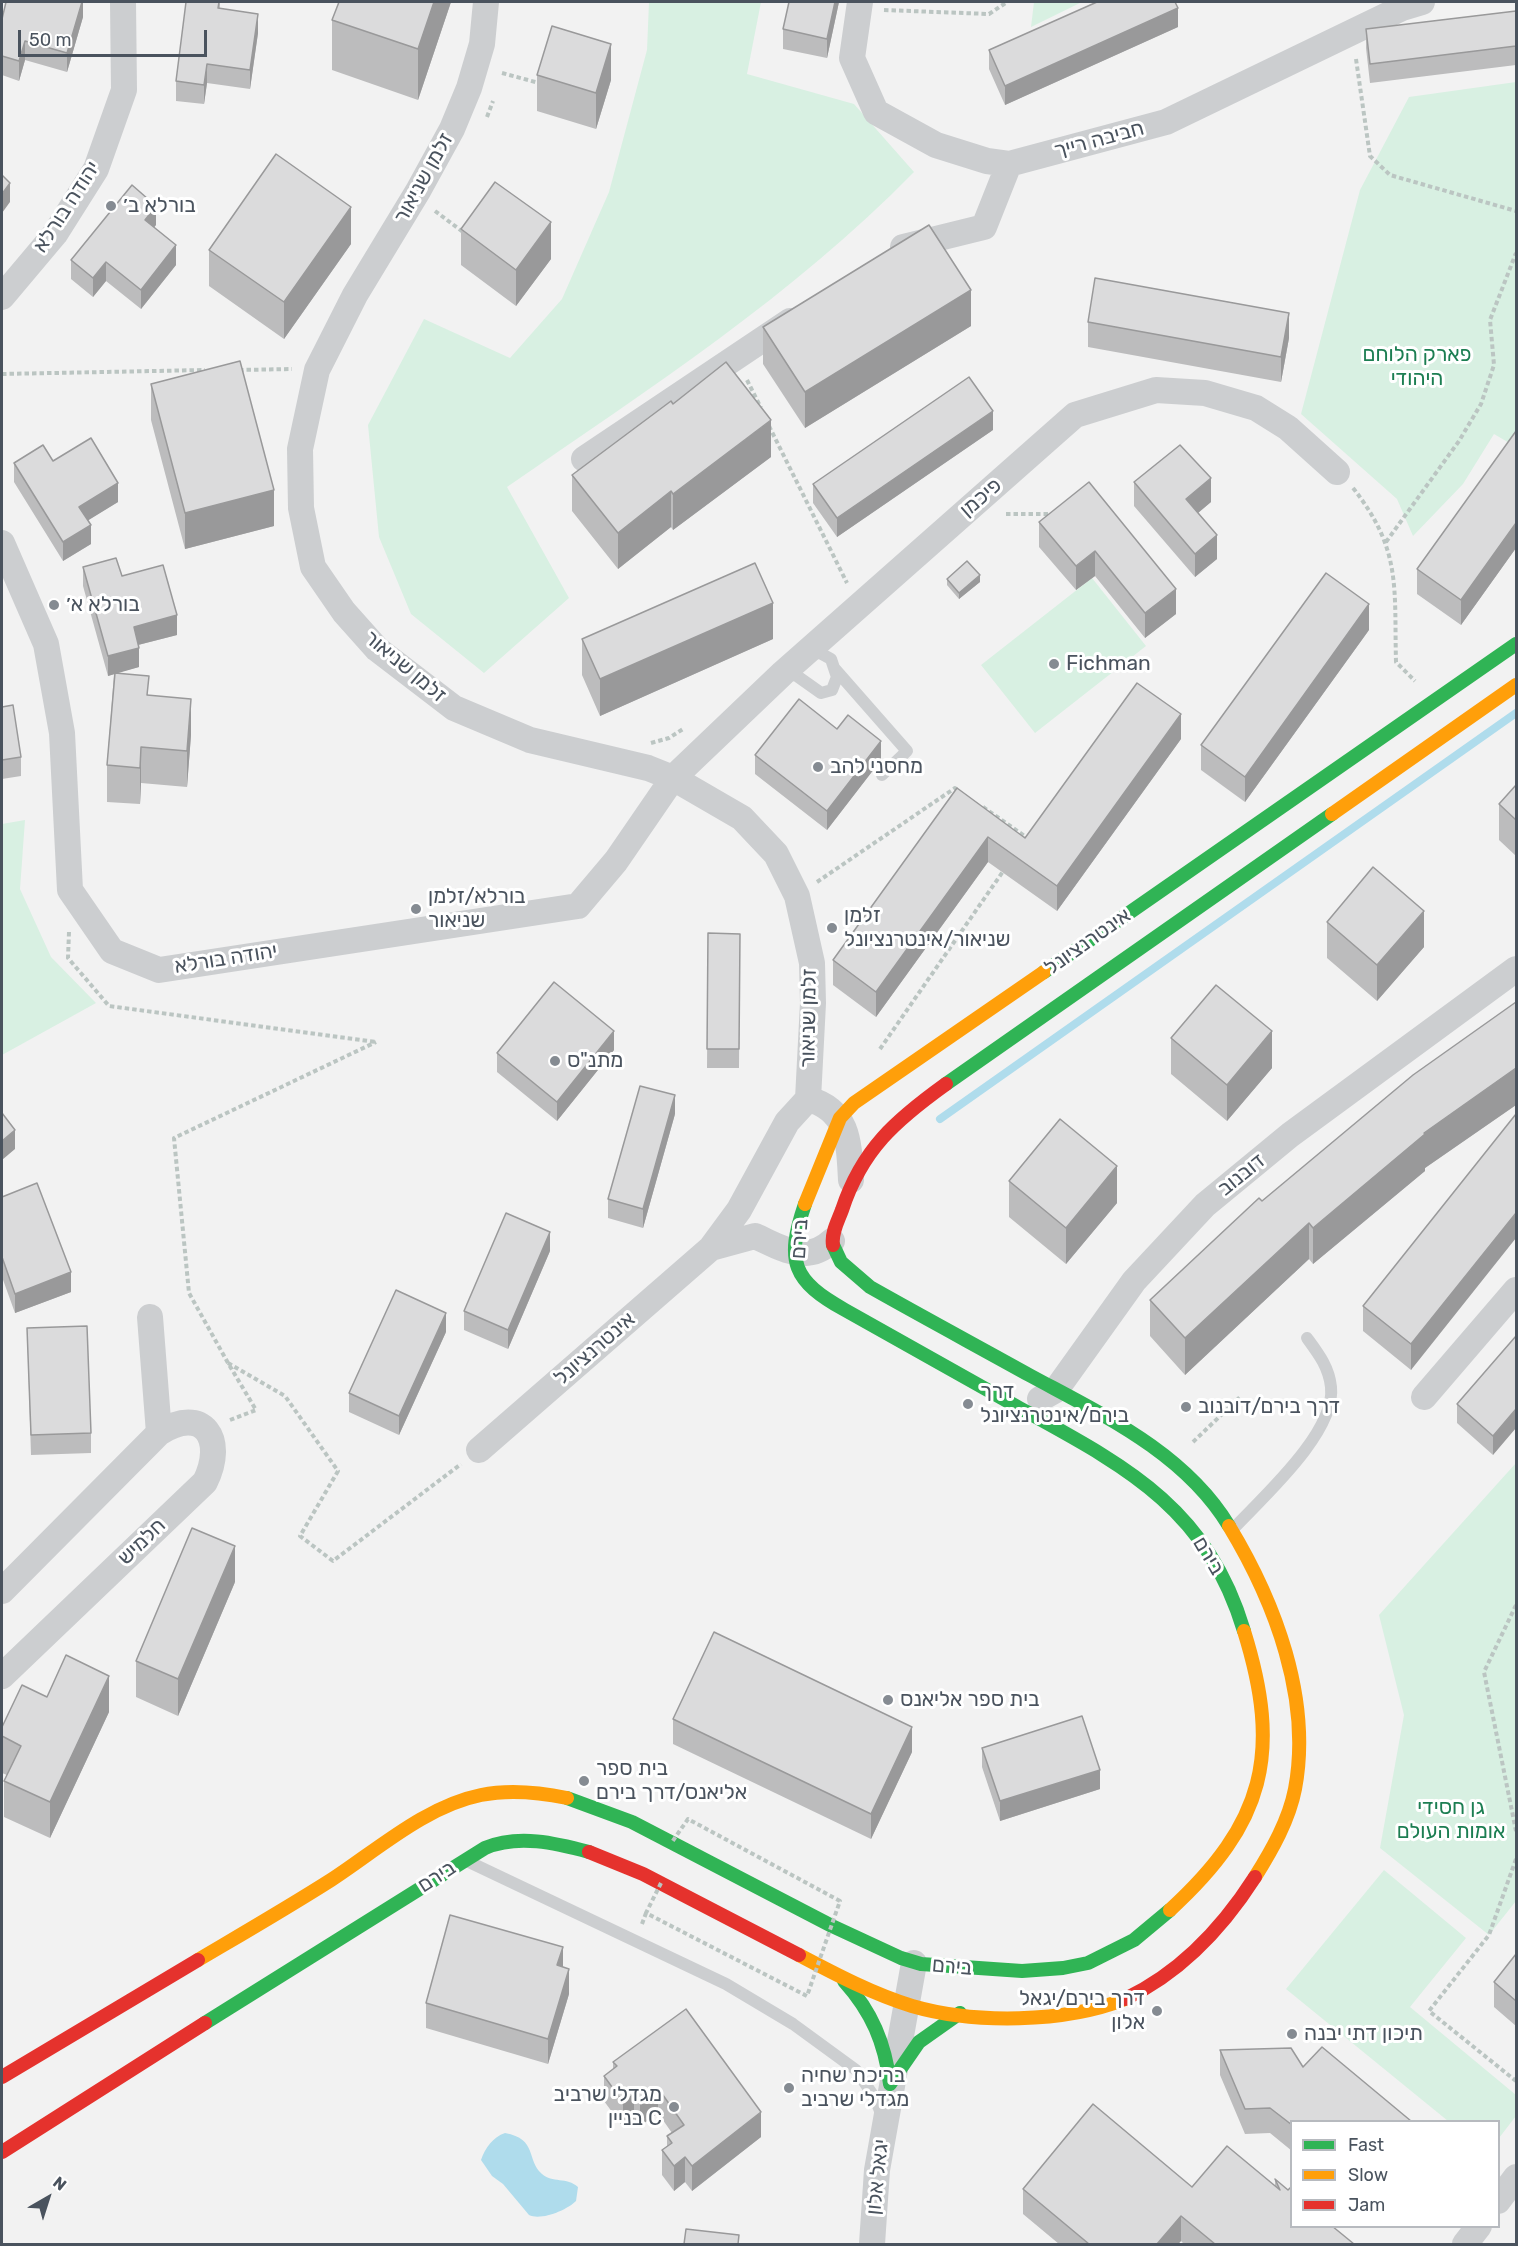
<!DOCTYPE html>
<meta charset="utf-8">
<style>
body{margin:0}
#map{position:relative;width:1518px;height:2246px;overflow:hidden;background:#f2f2f2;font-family:Rubik,sans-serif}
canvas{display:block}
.frame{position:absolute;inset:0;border:3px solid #4a535e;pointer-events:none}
.legend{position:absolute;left:1290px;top:2120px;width:210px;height:108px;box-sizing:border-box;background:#fff;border:2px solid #b7babf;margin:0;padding:8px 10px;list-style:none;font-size:18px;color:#4a535e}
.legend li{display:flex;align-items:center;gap:12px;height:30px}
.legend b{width:30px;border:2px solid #b7babf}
.north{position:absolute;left:18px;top:2168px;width:60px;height:60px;-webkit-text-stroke:4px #fff;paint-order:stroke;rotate:39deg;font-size:16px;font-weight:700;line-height:24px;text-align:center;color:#4a535e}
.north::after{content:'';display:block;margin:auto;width:21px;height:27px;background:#4a535e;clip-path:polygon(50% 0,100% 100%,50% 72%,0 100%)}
.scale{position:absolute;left:18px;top:30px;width:189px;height:27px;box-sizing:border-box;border:3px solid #4a535e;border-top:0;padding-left:8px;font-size:18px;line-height:21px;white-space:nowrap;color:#4a535e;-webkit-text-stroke:4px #fff;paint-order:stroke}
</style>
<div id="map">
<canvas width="1518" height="2246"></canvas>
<div class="frame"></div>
<ul class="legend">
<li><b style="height:8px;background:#30b455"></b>Fast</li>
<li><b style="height:8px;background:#ff9f0a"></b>Slow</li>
<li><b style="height:8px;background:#e5322d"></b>Jam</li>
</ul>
<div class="north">N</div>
<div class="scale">50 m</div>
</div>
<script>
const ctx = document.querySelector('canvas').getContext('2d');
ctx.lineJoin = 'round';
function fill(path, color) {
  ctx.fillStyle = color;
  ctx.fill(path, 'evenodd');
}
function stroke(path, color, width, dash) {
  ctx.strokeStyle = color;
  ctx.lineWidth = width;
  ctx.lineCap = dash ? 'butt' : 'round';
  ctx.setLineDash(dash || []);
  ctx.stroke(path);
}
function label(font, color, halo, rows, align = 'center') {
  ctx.font = font + ' Rubik,"Noto Sans Hebrew",sans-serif';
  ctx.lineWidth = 6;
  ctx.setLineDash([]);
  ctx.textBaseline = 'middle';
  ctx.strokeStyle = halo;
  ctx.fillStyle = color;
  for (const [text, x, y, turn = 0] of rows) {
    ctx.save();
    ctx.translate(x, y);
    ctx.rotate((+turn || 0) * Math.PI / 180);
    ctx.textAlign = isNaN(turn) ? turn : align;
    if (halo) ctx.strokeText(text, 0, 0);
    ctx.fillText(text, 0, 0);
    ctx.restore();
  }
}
const green = new Path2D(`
 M649 2H761L747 74 854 104 914 172C794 295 649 389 507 487L569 598 484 673 411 614 379 537 368 425 424 319 510 358 562 299 609 192 647 50Z
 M1034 2H1082L1031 27Z
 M1516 82V447L1494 434 1463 484 1413 536 1397 499 1301 414 1360 190 1409 97Z
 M1092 578 1146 646 1035 733 981 665Z
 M25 820 20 889 51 957 96 1003 2 1055V824Z
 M1516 1463V1901L1489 1935 1380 1848 1404 1715 1379 1615Z
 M1384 1870 1466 1938 1410 2007 1516 2095V2116L1499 2138 1498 2122 1448 2121 1286 1989Z`);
const water = new Path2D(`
 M505 2133C538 2139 526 2160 542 2174 552 2183 567 2177 578 2187L576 2201C567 2210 541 2221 529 2215L503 2184 492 2176 481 2160C485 2148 493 2137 505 2133Z`);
const stream = new Path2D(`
 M940 1119 1516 713`);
const path = new Path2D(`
 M884 10 989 14 1007 2
 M1356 59 1370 156 1390 175 1516 211
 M502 73 539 83
 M487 117 493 101
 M435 211 463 232
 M239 370 292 369
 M2 374 205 370
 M747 380 761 408
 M769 426 847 583
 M1353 488C1402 550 1394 588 1396 662L1415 681
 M1006 514H1054
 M1386 542 1459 441 1481 404 1494 365 1490 320 1516 253
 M651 743 669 738 683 729
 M983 807 1026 837 1025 839
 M817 882 955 788 959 791
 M69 932 68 958 109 1006 376 1042
 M880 1049 1004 870
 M228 1363 189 1293 174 1138 376 1042
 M230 1420 256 1410 228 1363 285 1396 338 1471 300 1536 333 1561 461 1464
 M1193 1442 1241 1396
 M1516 1605 1484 1672 1516 1831
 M1516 1859 1489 1935 1429 2011 1516 2081
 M642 1924 646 1913`);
const lane = new Path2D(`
 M835 669 907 751 882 775
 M784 673 797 676 821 693 832 690 837 677 831 659 820 653 809 654
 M1234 1528C1263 1497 1336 1432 1331 1387 1329 1367 1318 1353 1307 1338
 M467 1861 726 1984 793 2024 856 2070 875 2098 882 2116`);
const street = new Path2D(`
 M486 2 482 44 469 88 452 129 418 191 355 295 317 370 300 449 301 508 313 567 344 612 377 649 454 708 530 740 648 768 673 778 742 818 776 854 797 896 812 963 813 1003 808 1099
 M860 2 852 58 876 112 936 145 987 161 1009 164 1166 122 1402 8 1422 2
 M903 247 984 227 1009 164
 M2 297 55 234 96 169 124 90 123 2
 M584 459 790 321
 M2 543 46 644 62 733 70 890 112 951 159 970 578 906 616 861 673 778 783 673 1075 415 1156 390 1205 393 1256 408 1288 428 1337 472
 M808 1099C849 1110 849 1143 851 1180
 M711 1248 755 1236C782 1248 806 1265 832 1241
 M150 1317 159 1433
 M1424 1397 1516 1290
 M1040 1399 1056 1390 1134 1281 1205 1205 1290 1135 1516 969
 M479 1450 711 1248 739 1210 787 1122 808 1099
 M2 1591 159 1433C204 1404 226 1440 205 1482L2 1676
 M1498 2201 1516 2177
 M872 2244 877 2170 914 1963
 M1465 2244 1479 2226`);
const fast = new Path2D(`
 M1044 972 1516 644
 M946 1084 1332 814
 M805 1204C785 1262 793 1281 845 1310 902 1342 959 1374 1016 1406 1123 1465 1206 1505 1244 1631
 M833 1245 841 1262 870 1287C923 1317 977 1346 1031 1376 1103 1415 1185 1453 1229 1526
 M567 1798 632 1822 832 1926 901 1958 921 1964 1022 1971 1063 1968 1088 1963 1134 1940 1170 1910
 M844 1981C872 2012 885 2043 890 2084
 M205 2023 485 1848C518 1834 556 1843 589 1852
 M890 2084 919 2042 960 2013`);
const slow = new Path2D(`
 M1332 814 1516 685
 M805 1204 840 1118 854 1103 1044 972
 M1229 1526C1275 1602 1312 1699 1295 1789 1289 1820 1272 1850 1255 1877
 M1170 1910C1265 1823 1282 1753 1244 1631
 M799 1955C835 1974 873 1994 912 2006 974 2024 1065 2023 1125 1999
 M198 1960C242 1934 287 1908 331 1880 377 1850 426 1806 481 1795 510 1789 538 1792 567 1798`);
const jam = new Path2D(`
 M833 1245C831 1233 838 1221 842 1210 862 1149 896 1120 946 1084
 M589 1852 643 1874 799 1955
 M1125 1999C1180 1973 1223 1927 1255 1877
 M2 2077 198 1960
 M2 2152 205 2023`);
const pathBridge = new Path2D(`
 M661 1883 646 1913 807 1996 840 1901 688 1819 672 1842`);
const wall = new Path2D(`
 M83 2V17L67 72 25 60 19 81 2 75V19Z
 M220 2V8L258 33 250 89 207 83 204 104 176 101V81Z
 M339 2H451L418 100 332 70V20Z
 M839 2 827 58 783 49V29Z
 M1516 11V65L1370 83 1366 48V29Z
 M1178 27 1005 105 989 69V50Z
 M537 75 611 80 596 129 537 111Z
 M156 225 154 227 176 265 141 309 106 281 93 297 71 279V260Z
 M461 229 551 259 516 306 461 265Z
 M351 244 284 339 209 286V250Z
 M1088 322 1289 338 1281 382 1088 347Z
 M971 326 805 428 763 364V327Z
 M151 384 274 526 185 549 151 420Z
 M673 404 771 457 673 530 671 527 618 569 572 511V475Z
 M993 430 837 537 813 503V484Z
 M1516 431V548L1461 625 1417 594V569Z
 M53 461 118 502 88 520 91 544 63 561 14 482V463Z
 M1089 482 1176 614 1145 638 1095 576 1076 590 1039 547V522Z
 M1134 482 1211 502 1198 513 1217 559 1195 577 1134 506Z
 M83 567 122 576 177 635 138 645 139 667 116 673 149 695 191 735 187 787 141 783 140 804 107 802V765L114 674 108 676 83 586Z
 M947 579 980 582 959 599 947 585Z
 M1369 630 1245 802 1201 770V745Z
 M582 639H773L600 716 582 675Z
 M2 707 21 757V776L2 779Z
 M837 729 881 760 827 830 755 774V755Z
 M1181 739 1057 911 988 862 876 1017 833 985V960L957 788 1025 838Z
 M1516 785V856L1499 840V804Z
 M1327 922 1424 947 1377 1001 1327 958Z
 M708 933 740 934 739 1068H707Z
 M1516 1002V1105L1425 1168V1171L1313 1264 1309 1259 1185 1375 1150 1336V1300L1262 1201Z
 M1171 1038 1272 1068 1227 1121 1171 1074Z
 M614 1050 557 1121 497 1072V1053Z
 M675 1114 643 1228 608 1218V1199Z
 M1516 1114 1411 1370 1363 1331V1306Z
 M1009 1181 1117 1203 1066 1264 1009 1217Z
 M2 1197 71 1292 15 1313 2 1277Z
 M550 1251 508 1349 464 1330V1311Z
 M27 1328 91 1433V1453L31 1455Z
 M446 1332 399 1435 349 1412V1393Z
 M1516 1336 1493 1455 1457 1423V1404Z
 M235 1582 178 1716 136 1697V1661Z
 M47 1697 109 1712 50 1838 4 1817V1781L7 1775 2 1773V1727Z
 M673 1719 912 1752 871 1839 673 1744Z
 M982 1748 1100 1789 1000 1821 982 1767Z
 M1516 1954V2026L1494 2007V1982Z
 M569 1994 548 2064 426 2028V2003Z
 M1220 2050 1303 2067 1292 2121V2151L1270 2133 1245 2134 1220 2075Z
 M613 2062 761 2137 692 2191 685 2182 674 2191 662 2175V2150L667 2146V2136L672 2133 658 2113 640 2126 634 2119 623 2127 604 2101V2076L613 2069Z
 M1275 2179 1288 2190 1292 2226 1354 2244H1184L1181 2241 1178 2244H1059L1023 2214V2189L1275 2186Z`);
const shadedWall = new Path2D(`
 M82 2H83V17L67 72V53Z
 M434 2H451L418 100V49Z
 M835 2H839L827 58V39Z
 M1178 8V27L1005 105V86Z
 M258 14V33L250 89V70Z
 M25 41V60L19 81V61Z
 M611 44V80L596 129V93Z
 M207 64V83L204 104V85Z
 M10 183V202L2 213V194Z
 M156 206V225L145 239V220Z
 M351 207V244L284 339V302Z
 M551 222V259L516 306V270Z
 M176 245V265L141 309V290Z
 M106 262V281L93 297V278Z
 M971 290V326L805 428V392Z
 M1289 313V338L1281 382V357Z
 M993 411V430L837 537V518Z
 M771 420V457L673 530V494Z
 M1211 478V502L1186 523V499Z
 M118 483V502L79 526V507Z
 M274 490V526L185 549V513Z
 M671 491V527L618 569V533Z
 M1516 523V548L1461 625V600Z
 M91 525V544L63 561V542Z
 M1217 535V559L1195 577V554Z
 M1095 551V576L1076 590V566Z
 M980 575V582L959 599V593Z
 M1176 589V614L1145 638V613Z
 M773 603V639L600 716V679Z
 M1369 604V630L1245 802V777Z
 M177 615V635L134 646V627Z
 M139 648V667L108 676V656Z
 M191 699V735L187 787V751Z
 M1181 714V739L1057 911V886Z
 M881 741V760L827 830V811Z
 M141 747V783L140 804V768Z
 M988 837V862L876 1017V992Z
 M1424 911V947L1377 1001V965Z
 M614 1031V1050L557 1121V1102Z
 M1272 1031V1068L1227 1121V1085Z
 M1516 1068V1105L1425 1168V1171L1313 1264V1228L1424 1133Z
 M675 1095V1114L643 1228V1209Z
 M15 1130V1149L2 1160V1141Z
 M1117 1166V1203L1066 1264V1228Z
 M1516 1213V1238L1411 1370V1344Z
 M1309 1223V1259L1185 1375V1338Z
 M550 1232V1251L508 1349V1330Z
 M71 1272V1292L15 1313V1294Z
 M446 1313V1332L399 1435V1416Z
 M1516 1409V1428L1493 1455V1436Z
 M235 1546V1582L178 1716V1679Z
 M109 1676V1712L50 1838V1802Z
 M912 1727V1752L871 1839V1814Z
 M1100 1770V1789L1000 1821V1801Z
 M563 1947V1973L557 1965Z
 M569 1969V1994L548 2064V2039Z
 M658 2088V2113L640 2126V2101Z
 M634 2094V2119L623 2127V2102Z
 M761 2112V2137L692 2191V2166Z
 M685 2157V2182L674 2191V2166Z
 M1181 2216V2241L1178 2244H1157Z`);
const building = new Path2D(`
 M6 2H82L67 53 25 41 19 61 2 56V19Z
 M186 2H219L218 8 258 14 250 70 207 64 204 85 176 81Z
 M339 2H434L418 49 332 20Z
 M789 2H835L827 39 783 29Z
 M1097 2H1175L1178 8 1005 86 989 50Z
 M1516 11V46L1370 64 1366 29Z
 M552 26 611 44 596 93 537 75Z
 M276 154 351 207 284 302 209 250Z
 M2 175 10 183 2 194Z
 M495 182 551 222 516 270 461 229Z
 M132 185 156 206 145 220 176 245 141 290 106 262 93 278 71 260Z
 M929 225 971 290 805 392 763 327Z
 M1095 278 1289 313 1281 357 1088 322Z
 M240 361 274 490 185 513 151 384Z
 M726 362 771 420 673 494 671 491 618 533 572 475 671 401 673 404Z
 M969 377 993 411 837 518 813 484Z
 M1516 431V523L1461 600 1417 569Z
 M91 438 118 483 79 507 91 525 63 542 14 463 43 445 53 461Z
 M1180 445 1211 478 1186 499 1217 535 1195 554 1134 482Z
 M1089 482 1176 589 1145 613 1095 551 1076 566 1039 522Z
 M116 558 122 576 163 565 177 615 134 627 139 648 108 656 83 567Z
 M967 561 980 575 959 593 947 579Z
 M755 563 773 603 600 679 582 639Z
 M1326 573 1369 604 1245 777 1201 745Z
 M115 673 149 676 147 695 191 699 187 751 141 747 140 768 107 765Z
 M1137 683 1181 714 1057 886 988 837 876 992 833 960 957 788 1025 838Z
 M799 699 837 729 848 715 881 741 827 811 755 755Z
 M13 705 21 757 2 760V707Z
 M1516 785V820L1499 804Z
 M1373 867 1424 911 1377 965 1327 922Z
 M708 933 740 934 739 1049H707Z
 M554 982 614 1031 557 1102 497 1053Z
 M1216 985 1272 1031 1227 1085 1171 1038Z
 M1516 1002V1068L1424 1133 1425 1134 1313 1228 1309 1223 1185 1338 1150 1300 1259 1198 1262 1201 1413 1075Z
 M640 1086 675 1095 643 1209 608 1199Z
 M2 1113 15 1130 2 1141Z
 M1516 1114V1213L1411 1344 1363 1306Z
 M1060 1119 1117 1166 1066 1228 1009 1181Z
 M37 1183 71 1272 15 1294 2 1257V1197Z
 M506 1213 550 1232 508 1330 464 1311Z
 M396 1290 446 1313 399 1416 349 1393Z
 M87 1326 91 1433 31 1435 27 1328Z
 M1516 1336V1409L1493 1436 1457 1404Z
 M192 1528 235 1546 178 1679 136 1661Z
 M714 1632 912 1727 871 1814 673 1719Z
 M66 1655 109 1676 50 1802 4 1781 21 1746 2 1736V1727L22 1685 47 1697Z
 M1082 1716 1100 1770 1000 1801 982 1748Z
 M450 1915 563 1947 557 1965 569 1969 548 2039 426 2003Z
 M1516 1954V2001L1494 1982Z
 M686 2009 761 2112 692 2166 685 2157 674 2166 662 2150 672 2143 667 2136 684 2125 658 2088 640 2101 634 2094 623 2102 604 2076 617 2066 613 2062Z
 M1322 2047 1411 2121H1292V2125L1270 2108 1245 2109 1220 2050 1291 2048 1303 2067Z
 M1093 2104 1192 2187 1227 2146 1280 2190 1275 2179 1288 2190 1292 2186V2226H1332L1354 2244H1215L1181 2216 1157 2244H1089L1023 2189Z
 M686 2229 739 2235 738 2244H684Z`);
const markers = [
 [111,206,6,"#858b92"],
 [54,605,6,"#858b92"],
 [1054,664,6,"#858b92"],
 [818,767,6,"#858b92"],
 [416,909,6,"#858b92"],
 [832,928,6,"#858b92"],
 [555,1061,6,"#858b92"],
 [968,1404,6,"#858b92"],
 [1186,1407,6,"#858b92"],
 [888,1700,6,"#858b92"],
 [584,1781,6,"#858b92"],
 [1157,2011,6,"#858b92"],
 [1292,2034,6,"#858b92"],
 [789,2088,6,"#858b92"],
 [674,2107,6,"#858b92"]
];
const streetNames = [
 ["חביבה רייך",1099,140,-15],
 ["זלמן שניאור",424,178,-61],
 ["יהודה בורלא",67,207,-57],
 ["פיכמן",981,498,-41],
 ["זלמן שניאור",405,667,40],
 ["אינטרנציונל",1088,942,-35],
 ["יהודה בורלא",226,959,-9],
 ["זלמן שניאור",809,1018,-89],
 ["דובנוב",1242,1175,-39],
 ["בירם",800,1239,-86],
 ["אינטרנציונל",595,1349,-41],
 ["חלמיש",142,1542,-44],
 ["בירם",1208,1556,59],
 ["בירם",437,1877,-33],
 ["בירם",952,1967,5],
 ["יגאל אלון",878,2177,-84]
];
const poiNames = [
 ["בורלא ב׳",123,206],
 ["בורלא א׳",66,605],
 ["Fichman",1066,664],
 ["מחסני להב",830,767],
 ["בורלא/זלמן",428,897],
 ["שניאור",428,921],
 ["זלמן",844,916],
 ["שניאור/אינטרנציונל",844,940],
 ["מתנ\"ס",567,1061],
 ["דרך",980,1392],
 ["בירם/אינטרנציונל",980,1416],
 ["דרך בירם/דובנוב",1198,1407],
 ["בית ספר אליאנס",900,1700],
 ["בית ספר",596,1769],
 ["אליאנס/דרך בירם",596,1793],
 ["דרך בירם/יגאל",1145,1999,"right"],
 ["אלון",1145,2023,"right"],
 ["תיכון דתי יבנה",1304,2034],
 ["בריכת שחיה",801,2076],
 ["מגדלי שרביב",801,2100],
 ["מגדלי שרביב",662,2095,"right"],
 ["בניין C",662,2119,"right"]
];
const parkNames = [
 ["פארק הלוחם",1417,355],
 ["היהודי",1417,379],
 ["גן חסידי",1451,1808],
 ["אומות העולם",1451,1832]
];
fill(green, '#d8f0e2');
fill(water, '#afdcec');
stroke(stream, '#afdcec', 8);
stroke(path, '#bbc5c2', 4, [4.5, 3]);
stroke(lane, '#ccced0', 12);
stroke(street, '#ccced0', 26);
stroke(fast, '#30b455', 14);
stroke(slow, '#ff9f0a', 14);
stroke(jam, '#e5322d', 14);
stroke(pathBridge, '#bbc5c2', 4, [4.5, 3]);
fill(wall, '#bcbcbd');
fill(shadedWall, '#99999a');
fill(building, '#dbdbdc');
stroke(building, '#99999a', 1.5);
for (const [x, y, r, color] of markers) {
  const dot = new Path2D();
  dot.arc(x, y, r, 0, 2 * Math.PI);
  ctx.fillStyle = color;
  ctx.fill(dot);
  stroke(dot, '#fff', 2);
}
label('21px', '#4a535e', '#fff', streetNames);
label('21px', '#4a535e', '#fff', poiNames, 'left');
label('21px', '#1c7e52', '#fff', parkNames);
</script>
